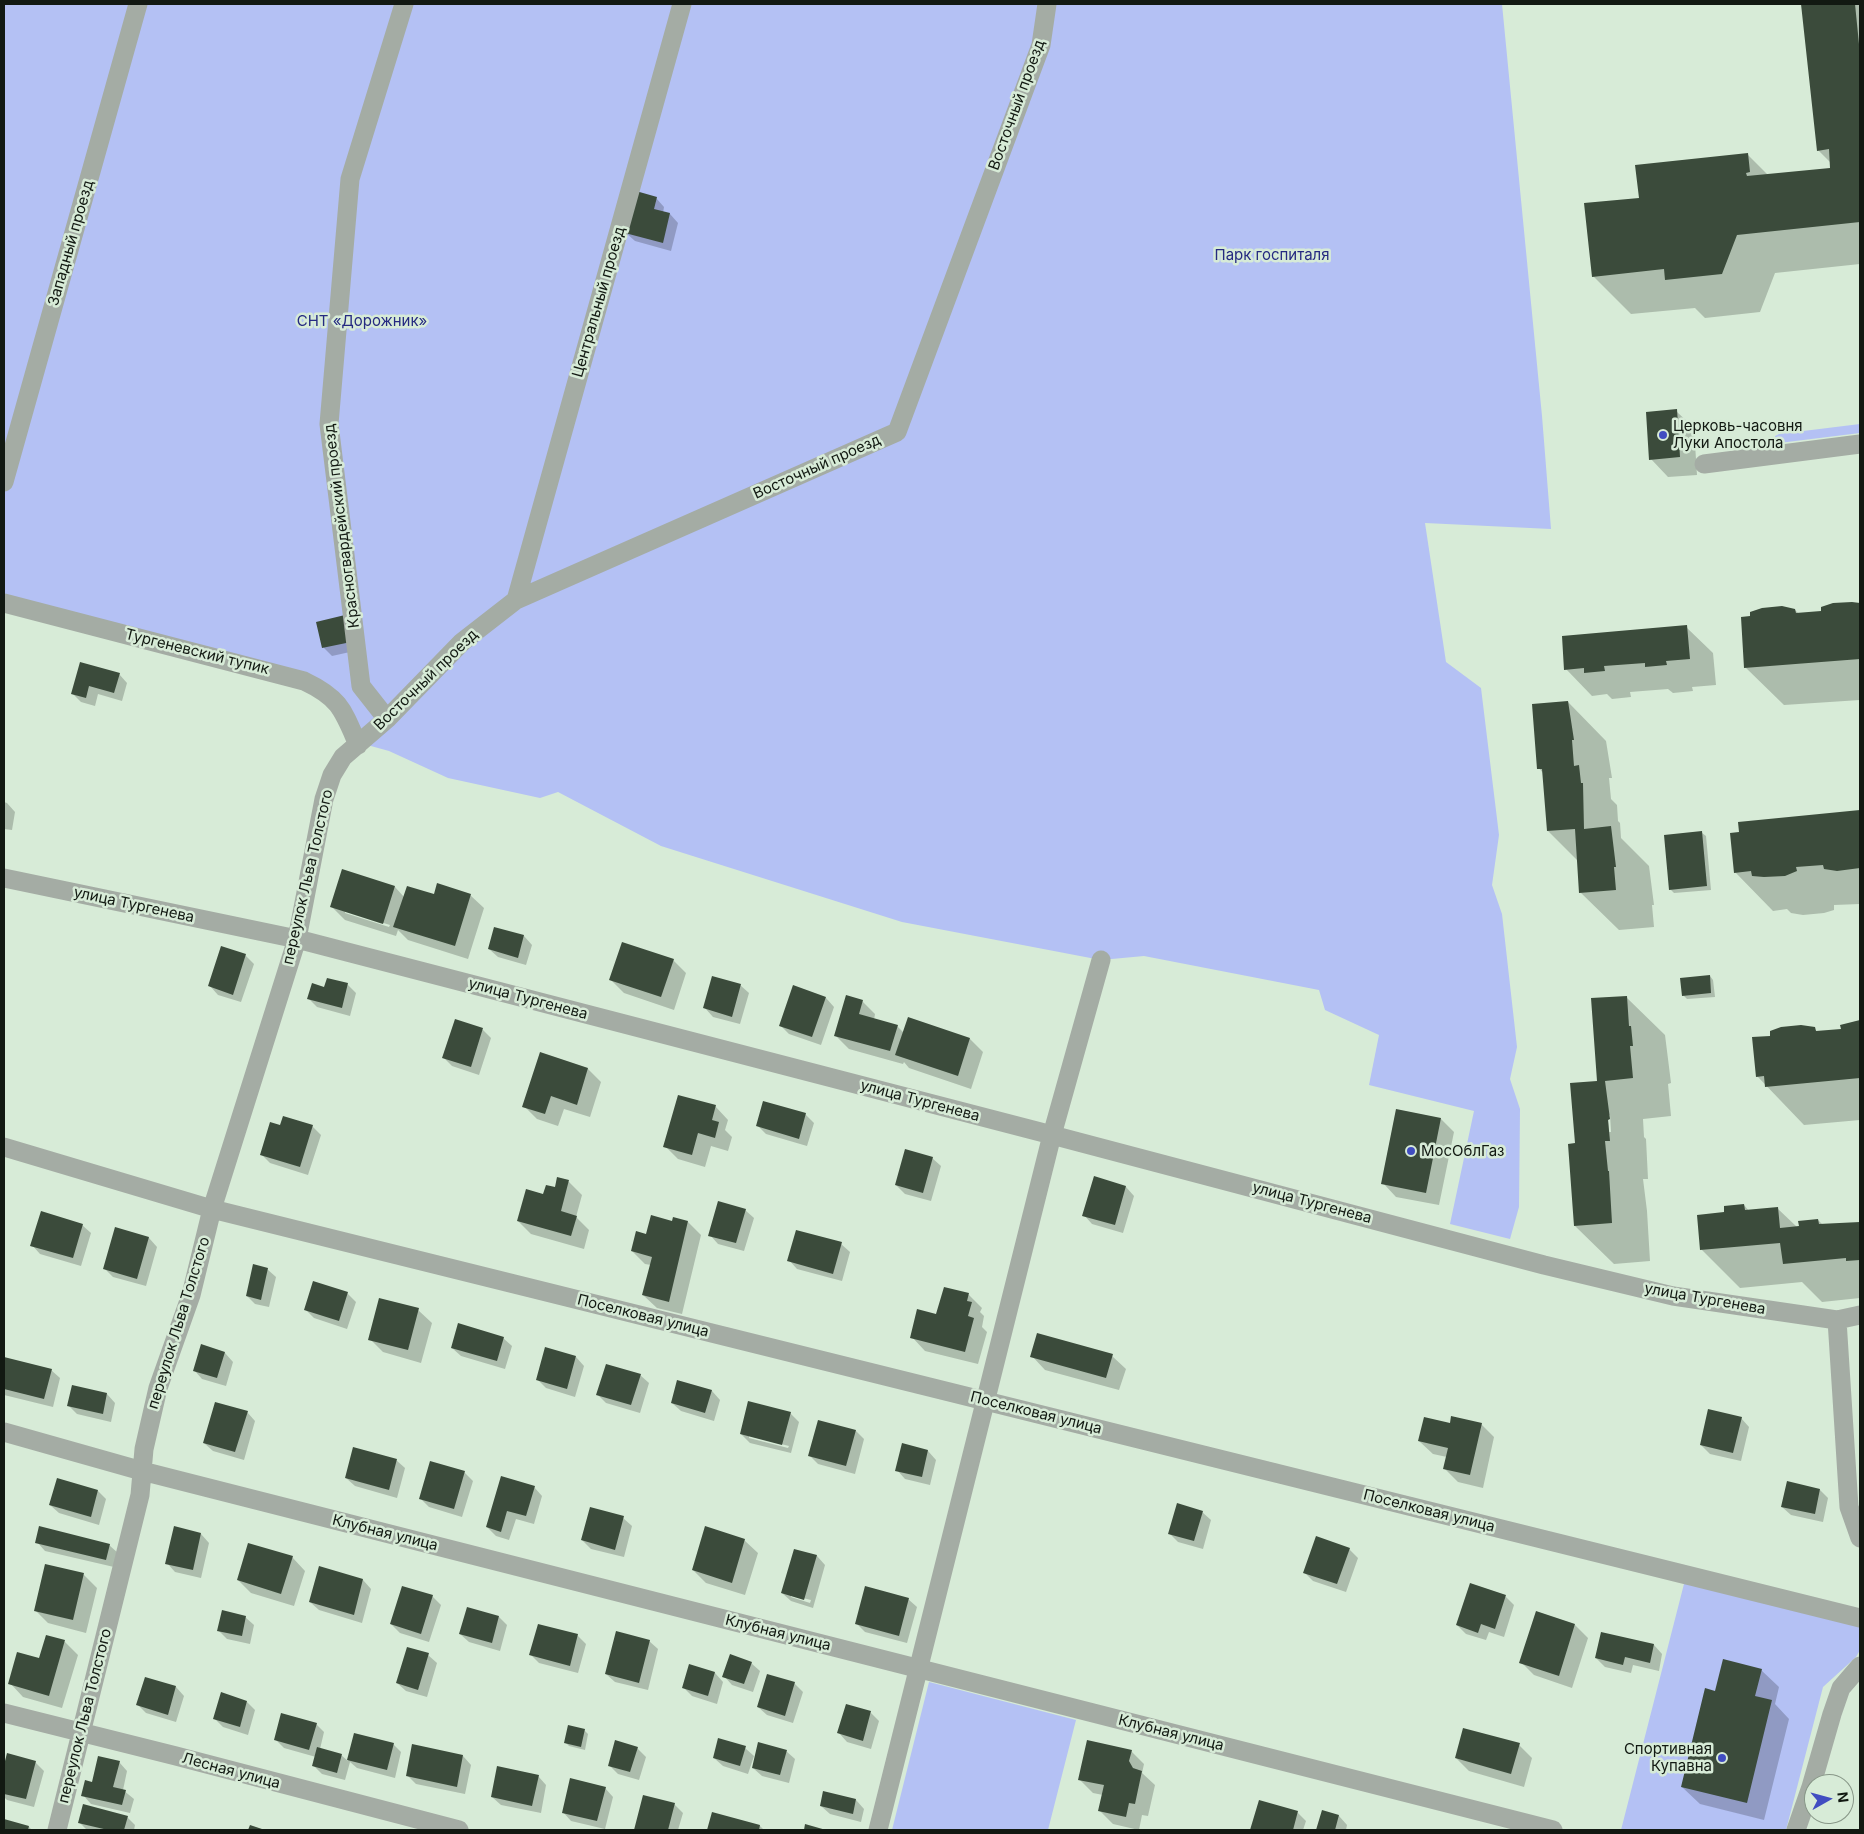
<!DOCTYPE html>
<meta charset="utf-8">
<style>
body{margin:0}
#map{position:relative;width:1864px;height:1834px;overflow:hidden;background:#d7ebd7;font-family:Inter,sans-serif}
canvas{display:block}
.frame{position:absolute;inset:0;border:5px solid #121912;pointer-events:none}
.north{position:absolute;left:1804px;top:1774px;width:50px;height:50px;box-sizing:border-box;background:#d7ebd7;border:1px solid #889788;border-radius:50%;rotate:83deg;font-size:14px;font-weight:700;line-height:20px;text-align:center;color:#121912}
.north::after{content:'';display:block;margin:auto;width:18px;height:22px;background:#414dc1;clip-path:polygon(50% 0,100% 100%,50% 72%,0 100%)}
</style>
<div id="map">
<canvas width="1864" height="1834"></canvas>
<div class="frame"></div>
<div class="north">N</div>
</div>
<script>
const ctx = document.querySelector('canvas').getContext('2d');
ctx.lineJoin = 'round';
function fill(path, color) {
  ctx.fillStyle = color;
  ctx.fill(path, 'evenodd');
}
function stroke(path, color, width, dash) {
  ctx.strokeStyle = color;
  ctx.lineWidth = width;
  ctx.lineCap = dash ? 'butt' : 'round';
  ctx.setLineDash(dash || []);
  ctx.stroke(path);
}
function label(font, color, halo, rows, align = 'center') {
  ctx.font = font + ' Inter,sans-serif';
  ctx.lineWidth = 5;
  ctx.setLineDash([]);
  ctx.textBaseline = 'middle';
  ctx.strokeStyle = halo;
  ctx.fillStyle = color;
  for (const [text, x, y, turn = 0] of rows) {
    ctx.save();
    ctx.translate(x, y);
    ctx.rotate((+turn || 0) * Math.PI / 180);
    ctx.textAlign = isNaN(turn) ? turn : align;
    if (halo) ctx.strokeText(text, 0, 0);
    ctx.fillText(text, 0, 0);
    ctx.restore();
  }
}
const green = new Path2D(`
 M4 4H1502L1542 416 1551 529 1425 523 1446 662 1481 688 1499 835 1492 885 1502 914 1517 1047 1510 1079 1520 1109 1519 1207 1510 1239 1450 1224 1474 1111 1369 1085 1379 1035 1325 1010 1319 990 1144 956 1101 960 902 922 661 846 558 792 540 798 448 778 389 751 360 743 332 698 4 603Z
 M1860 424V433L1779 443 1775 440V436L1779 434Z
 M1685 1580 1860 1625V1650L1856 1657 1823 1687 1786 1830H1621Z
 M929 1682 1076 1720 1048 1830H892Z`);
const shadow = new Path2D(`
 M1803 4H1860V264L1775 273 1760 312 1705 318 1695 308 1631 314 1593 276 1640 199 1748 155 1768 175 1832 169 1831 163 1818 150Z
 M656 198 664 207 663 213 670 214 678 223 671 251 635 241 626 233Z
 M1676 411 1694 428 1697 475 1668 477 1651 459Z
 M1852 603 1860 604V700L1784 705 1745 667 1795 610 1799 614 1822 613Z
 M318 623 359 650 332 656 324 648Z
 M1686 627 1713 653 1716 685 1692 687 1693 691 1673 693 1668 689 1630 692 1631 697 1612 699 1607 694 1592 696 1566 669Z
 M81 663 119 674 127 683 122 701 98 694 95 706 81 702 72 693Z
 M1568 702 1606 741 1612 778H1609L1611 799 1617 805 1618 821 1620 823 1621 838 1649 866 1654 905H1652L1654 927 1619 930 1580 892 1578 861 1548 831 1543 773 1539 768Z
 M4 802 7 803 15 812 12 830 4 829Z
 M1860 812V904L1834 905V910L1824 913 1803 915 1791 913 1787 909 1773 911 1735 872 1741 833 1740 823Z
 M1702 833 1706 836 1711 890 1674 893 1670 889Z
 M395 887 404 897 470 895 484 908 468 959 408 940 398 930 396 936 345 920 332 907ZM345 911 390 925 389 927 345 913Z
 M524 936 532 945 526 965 498 957 489 949Z
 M245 955 254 964 241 1002 218 995 210 986Z
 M673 960 686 973 674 1010 624 993 611 980Z
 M1710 976 1713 980 1715 997 1687 999 1683 995Z
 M347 984 356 993 350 1016 317 1007 309 999 325 988Z
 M740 985 749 993 740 1024 713 1017 705 1008Z
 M1626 997 1665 1035 1671 1083 1668 1084 1671 1116 1643 1119 1644 1137 1646 1139 1648 1179H1643L1647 1211 1650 1261 1614 1264 1575 1226 1576 1144ZM1610 1115 1611 1132H1609L1608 1116Z
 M826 998 834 1007 821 1045 789 1034 780 1025Z
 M862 1001 875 1014 874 1020 897 1026 904 1033 908 1019 970 1039 983 1052 971 1089 909 1068 904 1062 903 1064 849 1049 836 1036Z
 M456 1021 483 1030 491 1038 479 1075 452 1066 444 1058Z
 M1860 1021V1120L1804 1125 1757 1076 1771 1037 1814 1029 1818 1032 1842 1030 1853 1022Z
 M540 1054 588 1069 601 1082 590 1117 564 1109 558 1126 537 1119 524 1106Z
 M715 1106 728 1120 725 1130 732 1137 728 1151 711 1146 705 1167 678 1159 665 1146Z
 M805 1114 814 1123 807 1146 766 1134 757 1125Z
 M1441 1119 1454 1132 1439 1205 1396 1197 1383 1183Z
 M281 1126H312L321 1135 308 1175 270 1163 262 1155Z
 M932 1158 941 1166 931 1201 905 1194 896 1185Z
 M558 1178 569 1182 582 1195 576 1217 589 1230 584 1249 531 1234 518 1221 544 1195 555 1189Z
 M1094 1178 1126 1187 1134 1196 1123 1233 1092 1224 1084 1215Z
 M1744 1205 1749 1211 1777 1208 1797 1227 1818 1220 1823 1225 1860 1223V1298L1822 1302 1802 1282 1740 1288 1702 1250 1698 1216 1726 1213Z
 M745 1210 754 1218 744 1251 718 1244 710 1235Z
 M673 1222H688L701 1235 682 1314 657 1308 643 1295 651 1265 645 1264 632 1251 647 1235Z
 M82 1225 91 1233 81 1266 40 1254 32 1245Z
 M116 1229 149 1238 157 1247 146 1286 113 1277 104 1268Z
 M841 1244 850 1252 842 1281 797 1269 789 1260Z
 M267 1269 276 1277 269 1307 255 1304 247 1296Z
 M945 1288 969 1295 982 1308 980 1312 984 1316 982 1327 987 1332 978 1364 925 1351 912 1337 937 1316Z
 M347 1293 356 1302 347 1329 314 1318 305 1309Z
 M418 1310 432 1323 421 1363 383 1352 370 1339Z
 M503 1338 512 1346 505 1369 461 1356 452 1348Z
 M202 1346 225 1353 233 1362 226 1386 202 1379 194 1370Z
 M1032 1356H1112L1126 1369 1119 1390 1045 1370Z
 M576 1357 584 1366 575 1397 546 1388 538 1380Z
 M4 1359 51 1370 60 1378 53 1407 4 1395Z
 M640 1375 649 1383 640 1413 606 1403 598 1395Z
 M712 1391 720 1400 714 1421 681 1411 672 1403Z
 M107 1394 115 1403 111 1422 77 1414 68 1405Z
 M247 1412 255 1421 244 1460 213 1451 204 1443Z
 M790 1413 799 1422 791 1453 750 1443 741 1434ZM749 1436 789 1446 788 1448 749 1438Z
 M1741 1418 1749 1427 1741 1461 1710 1454 1701 1445Z
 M1451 1424H1481L1494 1437 1483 1488 1458 1482 1445 1469 1447 1457 1433 1454 1419 1441Z
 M856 1431 864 1439 855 1474 818 1464 810 1456Z
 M903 1445 928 1451 936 1460 930 1485 905 1479 897 1470Z
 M396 1460 405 1468 397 1498 355 1486 346 1478Z
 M464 1472 473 1481 462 1517 429 1507 420 1498Z
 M534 1487 542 1496 534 1524 516 1519 509 1540 496 1536 487 1527Z
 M1820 1490 1828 1498 1823 1522 1791 1515 1782 1507Z
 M98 1491 106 1499 99 1525 59 1513 50 1505Z
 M1202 1512 1211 1520 1203 1549 1178 1542 1170 1534Z
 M623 1518 632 1526 624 1557 591 1549 582 1540Z
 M175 1528 201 1534 209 1543 201 1578 175 1572 167 1563Z
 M744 1540 758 1553 745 1595 706 1583 693 1570Z
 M37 1542 109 1545 118 1553 114 1567 45 1551Z
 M1349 1549 1358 1558 1346 1592 1313 1581 1305 1573Z
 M795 1550 817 1556 825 1565 813 1608 791 1601 782 1593ZM791 1595 811 1600 810 1603 791 1597Z
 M292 1557 305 1571 294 1606 251 1593 238 1580Z
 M46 1565 84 1575 97 1588 86 1633 48 1623 35 1610Z
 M320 1568 363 1580 371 1589 362 1623 319 1610 310 1602Z
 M1470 1585 1506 1597 1514 1605 1504 1637 1489 1632 1486 1640 1466 1634 1457 1625Z
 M432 1596 441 1605 429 1642 400 1633 391 1624Z
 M908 1599 917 1607 907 1643 865 1632 857 1624Z
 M245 1617 254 1625 250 1644 227 1639 219 1631Z
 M499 1617 507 1625 500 1651 469 1642 460 1634Z
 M1575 1625 1588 1638 1572 1688 1534 1675 1521 1662Z
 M1602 1633 1654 1645 1662 1654 1659 1671 1633 1665 1631 1673 1605 1667 1596 1658Z
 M577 1635 586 1644 578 1673 539 1663 531 1655Z
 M47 1636 65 1642 78 1655 62 1708 23 1697 10 1683 40 1660Z
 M649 1641 658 1649 648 1690 615 1682 606 1674Z
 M428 1655 437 1663 427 1697 406 1691 397 1683Z
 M751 1663 760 1671 753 1692 732 1685 724 1676Z
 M690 1666 715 1673 723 1682 717 1704 692 1696 684 1688Z
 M1761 1670 1779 1687 1775 1704 1789 1719 1764 1820 1700 1804 1682 1787 1716 1692Z
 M794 1683 803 1692 793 1723 767 1715 758 1707Z
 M176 1687 184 1696 176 1722 146 1713 138 1705Z
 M247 1702 255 1710 248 1735 223 1727 214 1718Z
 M871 1713 879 1721 871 1749 847 1742 839 1733Z
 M316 1724 324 1732 320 1749 341 1755 348 1761 355 1735 393 1744 401 1752 395 1778 357 1768 350 1762 345 1780 322 1774 313 1765 316 1757 284 1748 276 1740Z
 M584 1730 588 1734 585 1750 569 1746 565 1742Z
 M1519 1745 1532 1758 1524 1787 1469 1771 1456 1758Z
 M637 1748 646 1757 639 1780 618 1774 609 1765Z
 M745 1748 754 1756 748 1774 723 1766 714 1758Z
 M786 1751 795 1759 789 1783 762 1776 753 1768Z
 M1131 1751 1144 1764 1142 1773 1155 1785 1148 1816 1142 1815 1139 1830 1113 1824 1100 1811 1103 1795 1093 1793 1080 1780Z
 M8 1755 35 1762 44 1771 34 1807 7 1800 4 1797V1770Z
 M463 1756 471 1765 465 1794 416 1784 407 1775Z
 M119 1762 127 1771 123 1790 134 1799 130 1813 91 1804 83 1795 93 1783Z
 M538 1776 546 1785 541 1813 501 1805 492 1797Z
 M605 1788 613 1797 605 1829 571 1821 563 1812Z
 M644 1796 674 1804 683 1813 678 1830H635Z
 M856 1800 864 1809 861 1822 830 1814 821 1806Z
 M1260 1801 1297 1812 1306 1821 1303 1830H1251Z
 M1323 1812 1339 1816 1347 1825 1346 1830H1318Z
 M713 1814 760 1826 764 1830H709Z
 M127 1817 135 1825 134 1830H87L80 1823Z
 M4 1820 29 1827 32 1830H4Z`);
const building = new Path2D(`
 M1801 4H1855L1860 54V222L1737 235 1722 274 1665 280 1664 269 1592 277 1584 203 1639 198 1635 165 1748 153 1750 172 1746 173 1747 176 1830 168 1829 149 1817 151Z
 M636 191 657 197 654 209 670 213 663 243 625 233Z
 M1677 409 1680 457 1649 460 1646 412Z
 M1852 602 1860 603V659L1744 668 1741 617 1750 616V612L1762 608 1782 606 1795 609 1796 613 1821 611V607L1833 603Z
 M345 615 351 642 322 648 316 622Z
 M1687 625 1690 659 1666 661 1667 665 1645 667V663L1604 666 1605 671 1584 673V668L1564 670 1562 636Z
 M80 662 120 673 114 693 89 686 86 698 71 694Z
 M1568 701 1574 740H1572L1574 766 1579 765 1581 783H1583L1584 829 1611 826 1616 867H1614L1616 890 1579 893 1575 829 1547 831 1542 769H1537L1532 704Z
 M1860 810V868L1837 871 1824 869 1823 865 1796 867 1797 871 1785 876 1764 877 1752 876 1751 871 1734 873 1730 833 1739 832 1738 822Z
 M1702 831 1707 886 1669 890 1664 835Z
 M342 869 395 886 383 924 330 907Z
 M437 883 471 894 455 946 393 927 407 886 434 894Z
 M494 927 524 935 518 958 488 949Z
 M622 942 674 959 661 997 609 980Z
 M221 946 246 954 233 995 208 986Z
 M1710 975 1711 993 1682 996 1680 978Z
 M712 976 741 984 732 1017 703 1008Z
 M327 978 348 983 342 1008 307 999 312 983 324 987Z
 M793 985 826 997 812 1037 779 1026Z
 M846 995 863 1000 859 1014 898 1025 890 1051 834 1036Z
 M1627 996 1629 1026H1631L1633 1046H1630L1633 1078 1605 1081 1610 1119 1608 1120 1610 1141H1605L1608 1171H1609L1612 1223 1574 1226 1568 1144 1575 1143 1570 1083 1597 1081 1591 998Z
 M908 1017 970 1038 958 1076 895 1055Z
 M455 1019 483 1028 471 1067 442 1058Z
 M1860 1020V1078L1765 1087 1764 1076 1756 1077 1752 1037 1770 1036V1031L1781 1027 1801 1025 1815 1027 1816 1031 1841 1029 1840 1025Z
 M540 1052 588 1068 577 1105 551 1096 545 1114 522 1107Z
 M678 1095 716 1105 712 1120 719 1122 715 1138 698 1133 692 1155 663 1147Z
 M763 1101 806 1113 799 1139 756 1126Z
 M1396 1109 1441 1118 1426 1193 1381 1184Z
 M283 1116 313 1125 300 1167 260 1155 270 1122 280 1125Z
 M905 1149 933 1157 923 1193 895 1185Z
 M1094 1176 1126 1186 1115 1225 1082 1216Z
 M557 1177 569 1180 561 1211 577 1216 571 1236 517 1221 526 1189 543 1194 546 1185 555 1187Z
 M718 1201 746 1209 736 1243 708 1236Z
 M1744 1204 1745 1210 1778 1207 1780 1228 1799 1226 1798 1221 1818 1219 1819 1224 1860 1222V1260L1846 1261V1258L1783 1264 1780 1243 1700 1250 1697 1215 1724 1212V1206Z
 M41 1211 83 1224 73 1258 30 1246Z
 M651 1215 672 1221 673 1217 688 1221 669 1302 642 1295 652 1257 631 1251 636 1231 646 1234Z
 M115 1227 149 1237 137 1279 103 1269Z
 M796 1230 842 1242 833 1274 787 1261Z
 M253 1264 268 1268 261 1300 246 1296Z
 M313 1281 348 1292 339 1321 304 1310Z
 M944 1287 969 1293 967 1301 972 1302 968 1316 974 1318 965 1352 910 1338 917 1309 936 1314Z
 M379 1298 419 1308 408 1350 368 1340Z
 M458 1323 504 1337 497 1361 451 1348Z
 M1037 1333 1113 1354 1106 1378 1030 1357Z
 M201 1344 225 1352 217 1378 193 1371Z
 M545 1347 576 1356 567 1389 536 1380Z
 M4 1357 52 1369 44 1399 4 1389Z
 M606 1364 641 1374 631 1405 596 1395Z
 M677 1380 712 1390 705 1413 671 1403Z
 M72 1385 107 1393 103 1414 67 1406Z
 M748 1401 791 1412 782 1445 740 1434Z
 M215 1402 248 1411 235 1452 203 1443Z
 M1708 1409 1742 1417 1733 1453 1700 1445Z
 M1451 1416 1482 1423 1470 1475 1443 1469 1448 1448 1418 1441 1424 1417 1450 1423Z
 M818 1420 856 1430 846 1466 808 1456Z
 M902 1443 928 1450 922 1477 895 1471Z
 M353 1447 397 1459 389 1490 345 1478Z
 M430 1461 465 1471 454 1509 419 1499Z
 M501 1476 535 1486 526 1516 507 1511 501 1532 486 1527Z
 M57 1478 98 1490 91 1517 49 1505Z
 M1787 1481 1820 1489 1815 1514 1781 1507Z
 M1177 1503 1203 1511 1194 1541 1168 1534Z
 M590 1507 624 1516 615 1550 581 1540Z
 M39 1526 110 1544 106 1560 35 1543Z
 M174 1526 201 1533 193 1570 165 1564Z
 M705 1526 745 1539 732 1583 692 1570Z
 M1316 1536 1350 1548 1337 1584 1303 1573Z
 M248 1543 293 1556 281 1594 237 1580Z
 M794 1549 817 1555 804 1600 781 1593Z
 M45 1564 84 1573 73 1620 34 1611Z
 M319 1566 363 1579 354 1615 309 1602Z
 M1470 1583 1506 1595 1495 1629 1481 1624 1478 1633 1456 1625Z
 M402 1586 433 1595 421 1634 390 1624Z
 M865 1586 909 1598 899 1636 855 1624Z
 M467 1607 499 1616 492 1643 459 1634Z
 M222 1610 246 1616 242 1636 217 1631Z
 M1536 1611 1575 1624 1559 1676 1519 1663Z
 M538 1624 578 1634 570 1666 529 1655Z
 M616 1631 650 1640 639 1683 605 1674Z
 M1601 1632 1654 1644 1650 1663 1625 1657 1623 1665 1595 1658Z
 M46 1635 65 1640 49 1696 8 1684 17 1652 39 1658Z
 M407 1647 429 1653 418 1690 396 1683Z
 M730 1654 752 1662 744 1684 722 1677Z
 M1723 1659 1762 1669 1755 1696 1772 1700 1747 1803 1681 1787 1705 1688 1715 1691Z
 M689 1664 715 1672 708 1696 682 1688Z
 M767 1674 795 1682 785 1716 757 1707Z
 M145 1677 176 1686 168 1715 136 1705Z
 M221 1692 247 1701 240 1727 213 1719Z
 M846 1704 871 1711 863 1741 837 1733Z
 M281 1713 317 1723 309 1750 274 1740Z
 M568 1725 585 1729 581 1747 564 1743Z
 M1463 1728 1520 1743 1511 1774 1455 1758Z
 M354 1733 394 1743 387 1770 347 1760Z
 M718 1738 746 1746 740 1766 713 1758Z
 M615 1740 638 1747 630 1772 608 1766Z
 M1087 1740 1132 1750 1129 1761 1133 1768 1142 1771 1135 1804 1129 1803 1126 1817 1098 1811 1104 1785 1078 1780Z
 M758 1742 787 1750 780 1775 752 1768Z
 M412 1744 463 1755 457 1787 406 1776Z
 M317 1747 342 1754 337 1773 312 1766Z
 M7 1753 36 1761 26 1799 4 1794V1765Z
 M98 1756 120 1761 113 1787 126 1790 122 1805 81 1796 85 1780 92 1782Z
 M497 1766 539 1775 532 1806 491 1797Z
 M570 1778 606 1787 597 1821 562 1813Z
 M823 1791 856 1799 853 1814 820 1806Z
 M643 1795 675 1803 668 1830H634Z
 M1259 1800 1298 1811 1293 1830H1250Z
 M83 1804 128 1816 124 1830H108L78 1823Z
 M1322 1810 1339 1815 1335 1830H1316Z
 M712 1812 760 1825 759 1830H707Z
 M4 1819 29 1826 28 1830H4Z
 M805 1824 826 1830H804Z
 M250 1825 265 1830H248Z`);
const minor = new Path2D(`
 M1704 464 1860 444
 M4 482 138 4
 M516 600 682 4
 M4 603 304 681C340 698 343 710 358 745
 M387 719 361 686 329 424 350 179 404 4
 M4 878 297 939 1052 1135 1544 1265 1673 1296 1837 1320 1860 1315
 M4 1147 212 1209 1860 1618
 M1837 1320 1849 1507 1860 1538
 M4 1432 142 1471 1553 1830
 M4 1713 176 1756 459 1830
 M57 1830 140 1495 144 1449 158 1388 191 1295 212 1209 297 939 324 799 332 775 343 757 387 719 462 642 516 600 897 432 1041 45 1047 4
 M878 1830 1052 1135 1101 960
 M1796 1830 1811 1787 1832 1714 1841 1688 1860 1666`);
const markers = [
 [1663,435,5,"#414dc1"],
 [1411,1151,5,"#414dc1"],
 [1722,1758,5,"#414dc1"]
];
const streetNames = [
 ["Восточный проезд",1017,105,-70],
 ["Западный проезд",71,243,-74],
 ["Центральный проезд",599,302,-74],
 ["Восточный проезд",817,467,-24],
 ["Красногвардейский проезд",342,526,-97],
 ["Тургеневский тупик",197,652,14],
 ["Восточный проезд",426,680,-44],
 ["переулок Льва Толстого",308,877,-77],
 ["улица Тургенева",134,905,12],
 ["улица Тургенева",528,999,15],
 ["улица Тургенева",920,1101,15],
 ["улица Тургенева",1312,1203,15],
 ["улица Тургенева",1705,1299,10],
 ["Поселковая улица",643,1316,14],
 ["переулок Льва Толстого",179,1323,-73],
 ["Поселковая улица",1036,1413,14],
 ["Поселковая улица",1429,1511,14],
 ["Клубная улица",385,1533,14],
 ["Клубная улица",778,1633,14],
 ["переулок Льва Толстого",85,1716,-76],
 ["Клубная улица",1171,1733,14],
 ["Лесная улица",231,1771,15]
];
const parkNames = [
 ["Парк госпиталя",1272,255],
 ["СНТ «Дорожник»",362,321]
];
const poiNames = [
 ["Церковь-часовня",1673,426],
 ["Луки Апостола",1673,443],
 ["МосОблГаз",1421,1151],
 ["Спортивная",1712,1749,"right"],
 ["Купавна",1712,1766,"right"]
];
fill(green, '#b4c1f4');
fill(shadow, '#0003');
fill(building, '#3b4b3b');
stroke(minor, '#a4aca4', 19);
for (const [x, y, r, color] of markers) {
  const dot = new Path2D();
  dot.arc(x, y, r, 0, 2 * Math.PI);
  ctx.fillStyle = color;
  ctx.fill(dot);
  stroke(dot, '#d7ebd7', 2);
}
label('15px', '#121912', '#d7ebd7', streetNames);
label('15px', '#252a81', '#d7ebd7', parkNames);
label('15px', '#121912', '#d7ebd7', poiNames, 'left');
</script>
